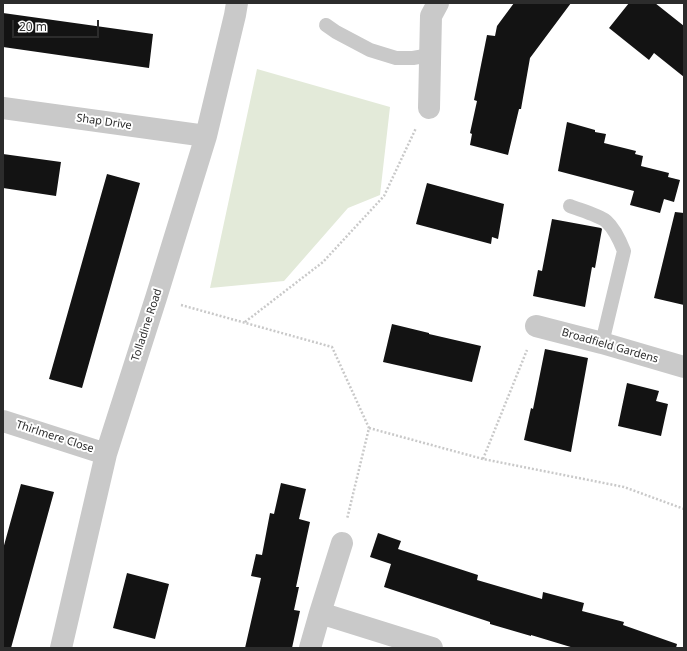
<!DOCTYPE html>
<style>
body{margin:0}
#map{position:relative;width:687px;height:651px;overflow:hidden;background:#fff;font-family:"Noto Sans",sans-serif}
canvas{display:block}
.frame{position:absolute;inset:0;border:4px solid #2c2c2c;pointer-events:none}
.scale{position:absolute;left:12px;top:20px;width:87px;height:18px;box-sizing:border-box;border:2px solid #2c2c2c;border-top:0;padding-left:5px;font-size:12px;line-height:14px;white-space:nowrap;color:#2c2c2c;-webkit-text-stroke:3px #fff;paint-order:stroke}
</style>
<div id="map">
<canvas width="687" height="651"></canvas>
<div class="frame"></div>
<div class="scale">20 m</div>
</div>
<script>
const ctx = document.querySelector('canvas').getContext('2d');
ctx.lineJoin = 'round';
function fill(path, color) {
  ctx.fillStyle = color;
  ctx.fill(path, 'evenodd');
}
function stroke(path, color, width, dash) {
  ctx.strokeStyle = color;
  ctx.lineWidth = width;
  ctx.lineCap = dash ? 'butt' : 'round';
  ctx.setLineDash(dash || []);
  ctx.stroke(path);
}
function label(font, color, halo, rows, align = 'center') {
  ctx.font = font + ' "Noto Sans",sans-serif';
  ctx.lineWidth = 4;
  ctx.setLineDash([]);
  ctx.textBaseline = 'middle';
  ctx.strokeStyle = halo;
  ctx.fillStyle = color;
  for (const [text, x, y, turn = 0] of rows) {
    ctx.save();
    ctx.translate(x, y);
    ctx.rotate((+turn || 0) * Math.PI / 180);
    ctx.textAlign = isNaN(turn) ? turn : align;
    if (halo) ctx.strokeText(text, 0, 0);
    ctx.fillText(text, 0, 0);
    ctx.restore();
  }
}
const green = new Path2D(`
 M257 69 390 107 380 195 348 208 284 281 210 288Z`);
const building = new Path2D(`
 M514 3H571L530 58 521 109H519L508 155 470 145 472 134 470 133 477 101 474 100 487 35 495 36 497 26Z
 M629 3H655L684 26V77L654 53 649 60 609 28Z
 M3 13 153 34 149 68 3 47Z
 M567 122 595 130V132L606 134 604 143 636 151 635 154 643 156 641 166 669 173 668 177 680 180 674 202 664 199 660 213 630 205 634 191 558 171Z
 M3 154 61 162 56 196 3 188Z
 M107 174 140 183 82 388 49 379Z
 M427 183 504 204 498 239 492 237 491 244 416 224Z
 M675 212 684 213V305L654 298Z
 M552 219 601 228 602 229 595 268 592 267 585 307 533 296 538 270 542 271Z
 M392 324 429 333V334L481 346 472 382 383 362Z
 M545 349 588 358 571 452 524 440 531 408 533 409Z
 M627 383 659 391 656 401 668 404 661 436 618 426Z
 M281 483 306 489 299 519 310 522 296 587H299L294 610 300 611 292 648H245L261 578 251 576 256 554 262 555 270 513 274 514Z
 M21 484 54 492 11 648H3V549Z
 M378 533 401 541 398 549 478 575 477 580 542 599 543 592 584 603 582 611 624 622 623 625 677 644 676 648H574L531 635V636L490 624V622L384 587 391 564 370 557Z
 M127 573 169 584 155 639 113 628Z`);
const path = new Path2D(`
 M181 305 332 347 369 428 347 519
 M245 322 323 262 384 196 416 128
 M369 428 483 459 624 487 684 509
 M483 459 527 350`);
const service = new Path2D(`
 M326 25 336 32 370 50 396 58H413L430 55
 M570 206C580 210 598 215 606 221 614 228 620 241 624 251L602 343`);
const minor = new Path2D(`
 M3 108 206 136
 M429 108 431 16 438 3
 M536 326 602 343 684 367
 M3 421 106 454
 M320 613 342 543
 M61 648 106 454 156 298 206 136 235 15 237 3
 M310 648 320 613 432 648`);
const streetNames = [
 ["Shap Drive",104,122,8],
 ["Tolladine Road",147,325,-72],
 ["Broadfield Gardens",610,346,16],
 ["Thirlmere Close",55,437,18]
];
fill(green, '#e3ead9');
fill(building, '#131313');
stroke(path, '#c9c9c9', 2.5, [2, 2]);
stroke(service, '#c9c9c9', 14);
stroke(minor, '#c9c9c9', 22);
label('11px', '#2c2c2c', '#fff', streetNames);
</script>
